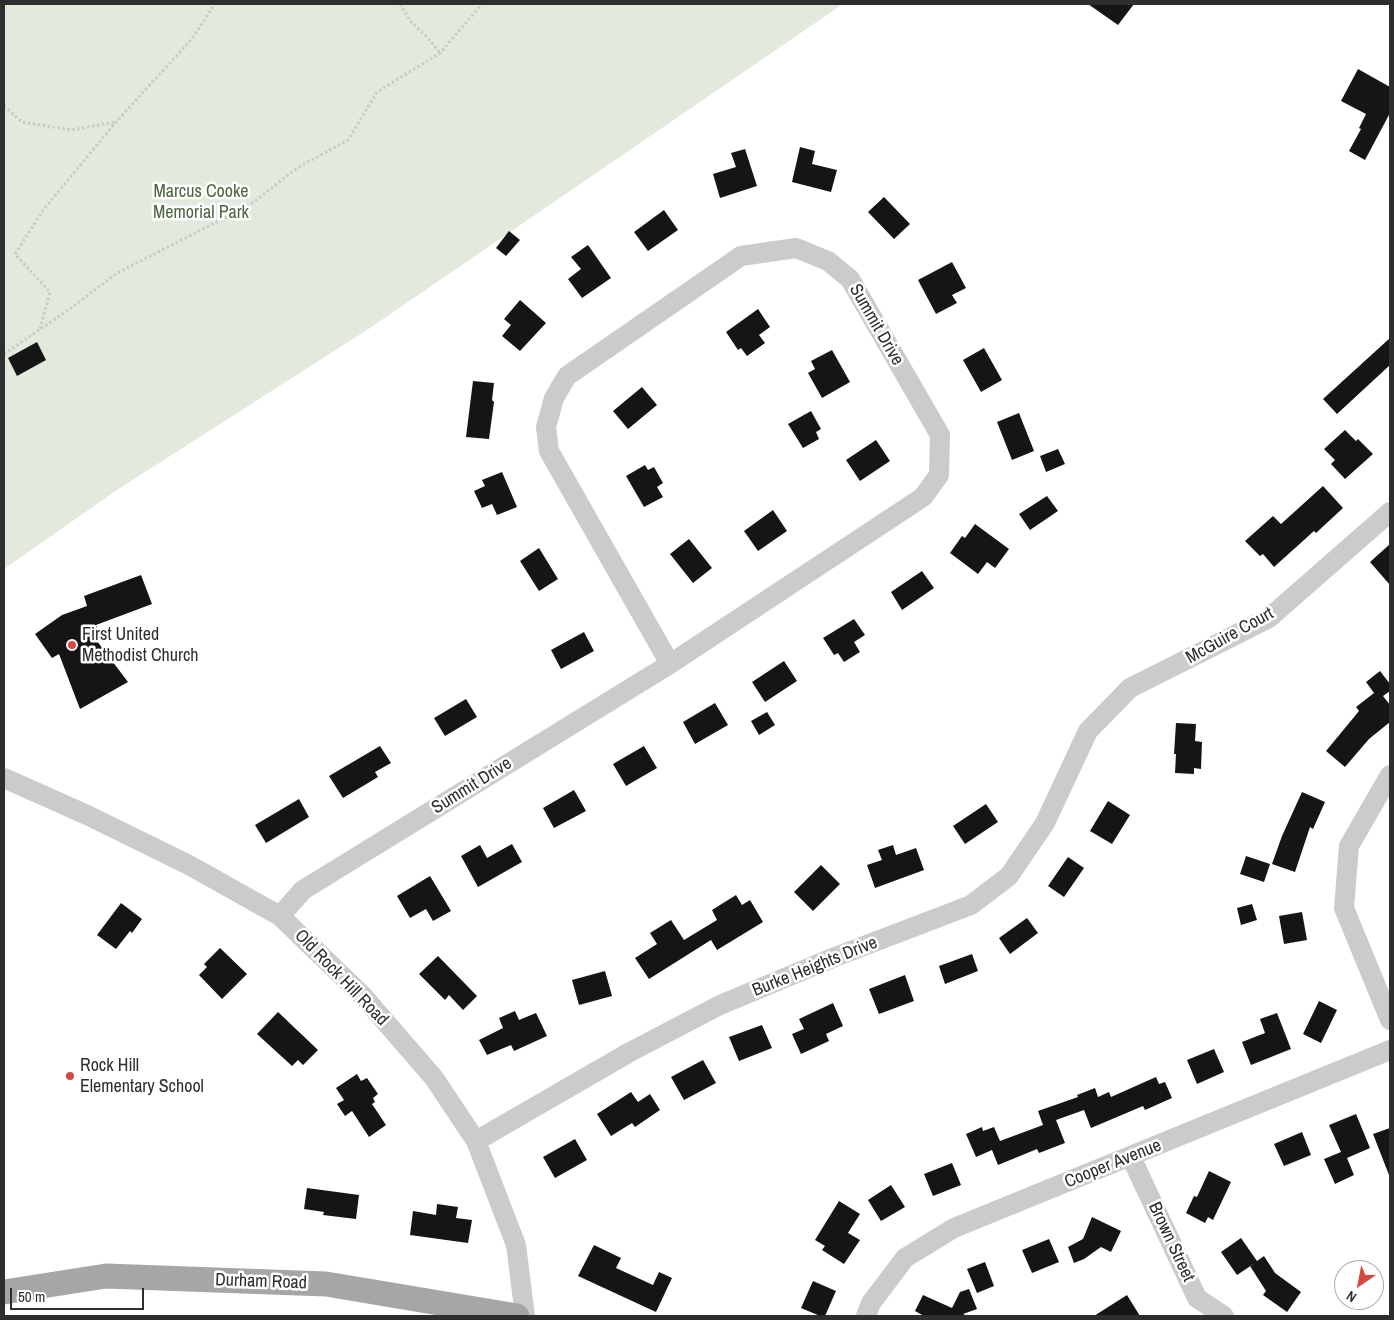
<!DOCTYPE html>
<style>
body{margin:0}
#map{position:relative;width:1394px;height:1320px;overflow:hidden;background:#fff;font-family:"Archivo Narrow",sans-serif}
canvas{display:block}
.frame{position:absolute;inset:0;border:5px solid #2e2e2e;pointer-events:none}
.north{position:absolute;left:1334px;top:1260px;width:50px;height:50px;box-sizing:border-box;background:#fff;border:1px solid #ababab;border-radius:50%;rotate:213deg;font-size:14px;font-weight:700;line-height:20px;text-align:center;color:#2e2e2e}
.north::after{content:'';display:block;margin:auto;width:18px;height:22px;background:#d44a42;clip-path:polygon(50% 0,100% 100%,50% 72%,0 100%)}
.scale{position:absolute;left:10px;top:1288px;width:134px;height:22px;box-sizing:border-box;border:2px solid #2e2e2e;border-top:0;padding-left:6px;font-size:15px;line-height:18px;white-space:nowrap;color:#2e2e2e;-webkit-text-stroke:4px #fff;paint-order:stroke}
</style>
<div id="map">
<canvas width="1394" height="1320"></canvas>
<div class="frame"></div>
<div class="north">N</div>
<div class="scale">50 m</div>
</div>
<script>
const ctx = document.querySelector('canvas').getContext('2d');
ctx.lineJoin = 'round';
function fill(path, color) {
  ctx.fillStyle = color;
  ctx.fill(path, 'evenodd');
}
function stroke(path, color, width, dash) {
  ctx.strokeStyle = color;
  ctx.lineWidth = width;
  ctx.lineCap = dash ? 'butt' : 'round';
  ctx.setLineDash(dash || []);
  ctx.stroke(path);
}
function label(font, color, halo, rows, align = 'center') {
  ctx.font = font + ' "Archivo Narrow",sans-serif';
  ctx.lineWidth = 5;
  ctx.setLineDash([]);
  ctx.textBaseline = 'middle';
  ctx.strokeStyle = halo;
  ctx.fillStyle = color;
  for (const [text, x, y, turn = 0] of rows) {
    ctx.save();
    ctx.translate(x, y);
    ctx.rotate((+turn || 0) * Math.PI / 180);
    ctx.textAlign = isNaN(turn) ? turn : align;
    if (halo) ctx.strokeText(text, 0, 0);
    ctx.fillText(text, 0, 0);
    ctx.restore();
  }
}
const green = new Path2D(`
 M4 4H843L370 328 117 490 4 569Z`);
const building = new Path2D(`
 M1088 4H1134L1118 25Z
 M1358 69 1390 87V113L1365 160 1349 151 1361 129 1359 128 1366 114 1341 101Z
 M800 147 815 151 812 164 837 170 831 192 792 182Z
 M745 149 757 186 720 198 713 174 736 167 731 153Z
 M884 197 910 224 894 239 868 212Z
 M664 210 678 230 648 251 634 232Z
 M509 231 520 240 506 256 496 248Z
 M588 245 611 278 582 298 568 279 581 269 571 257Z
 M952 262 966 288 952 295 957 303 936 314 918 280Z
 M520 300 546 323 520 351 502 336 511 325 504 319Z
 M758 309 770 327 759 335 765 343 747 356 741 348 738 350 726 332Z
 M1390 338V365L1337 414 1323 399Z
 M37 342 46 360 17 376 8 358Z
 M984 348 1002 380 981 392 963 360Z
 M832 350 850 382 822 398 808 373 815 369 811 361Z
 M473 381 494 383 492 400 494 402 489 439 466 437Z
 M642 387 657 405 628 429 613 411Z
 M811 411 821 429 816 432 819 439 803 448 788 424Z
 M1019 413 1034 451 1012 460 997 422Z
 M1345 430 1356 441 1358 439 1373 454 1345 479 1331 464 1335 460 1324 449Z
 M876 440 890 461 860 481 846 460Z
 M1058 449 1065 464 1046 472 1040 456Z
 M645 465 648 470 654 467 663 483 657 487 663 497 644 507 626 476Z
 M502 472 517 507 497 515 492 504 482 508 474 491 485 486 482 480Z
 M1323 486 1343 508 1316 533 1314 531 1274 567 1263 554 1260 556 1245 541 1273 516 1281 524Z
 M1047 496 1058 511 1030 530 1019 514Z
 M773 510 787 531 758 551 744 531Z
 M975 524 1009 549 995 568 987 562 978 574 950 553 962 536 965 538Z
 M689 539 712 568 693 583 670 554Z
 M1390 544V585L1370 562Z
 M539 548 558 579 539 591 520 561Z
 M922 571 934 588 902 610 891 592Z
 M141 575 152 604 96 625 99 633 94 637 128 682 80 709 59 654 52 658 35 634 62 615 87 606 84 596Z
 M854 619 865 635 854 642 860 652 844 662 838 653 834 655 823 638Z
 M584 632 594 651 561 669 551 650Z
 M784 661 797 681 765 702 752 682Z
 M1380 671 1390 684V691L1383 696 1390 705V722L1369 739 1345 767 1326 751 1359 711 1356 707 1374 693 1366 682Z
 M466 699 477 717 445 736 434 718Z
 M715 703 728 725 695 744 683 722Z
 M767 712 775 725 759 735 751 721Z
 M1176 723 1196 724 1195 741 1202 742 1201 769 1194 768V774L1175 773 1176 754H1174Z
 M380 746 391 763 375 772 378 777 343 798 329 776Z
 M644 746 657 768 626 786 613 764Z
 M574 790 586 811 554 828 543 808Z
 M1302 792 1325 802 1313 829 1310 827 1295 872 1272 864 1282 836Z
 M299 799 309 817 266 843 255 825Z
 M1108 801 1130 815 1112 844 1090 831Z
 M986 804 998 822 965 844 953 826Z
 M512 844 522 862 478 887 461 856 480 845 487 858Z
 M893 845 896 855 916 848 924 870 875 888 867 865 882 860 878 850Z
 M1246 856 1270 864 1264 882 1240 874Z
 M1068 857 1084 868 1064 897 1048 886Z
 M821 865 840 884 813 911 794 892Z
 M430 876 451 911 433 921 426 909 410 918 397 896Z
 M736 895 742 905 750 900 763 922 717 950 711 940 649 979 635 958 657 944 650 933 671 920 684 940 717 920 712 910Z
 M121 903 142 919 132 933 130 931 116 949 97 935Z
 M1252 904 1257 920 1241 925 1237 908Z
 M1302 912 1307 940 1284 944 1279 916Z
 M1027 918 1038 933 1010 954 999 938Z
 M220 948 247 974 222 999 199 975 207 967 204 964Z
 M972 954 978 971 945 984 939 966Z
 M438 956 477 996 463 1010 449 995 445 1000 419 974Z
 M605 971 612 996 579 1005 572 980Z
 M905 975 914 1001 879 1014 869 989Z
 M1319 1001 1337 1010 1321 1043 1303 1034Z
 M833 1003 843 1026 826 1034 829 1041 801 1054 792 1034 804 1029 799 1019Z
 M515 1011 519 1020 536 1013 547 1036 514 1051 511 1045 487 1055 479 1040 503 1028 499 1018Z
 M278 1012 318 1050 303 1065 298 1060 292 1066 257 1034Z
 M1277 1013 1291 1049 1251 1065 1242 1042 1265 1033 1260 1019Z
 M762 1025 772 1048 739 1061 729 1037Z
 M1214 1049 1224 1072 1197 1084 1187 1060Z
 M703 1060 716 1083 684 1100 671 1077Z
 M357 1074 361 1081 367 1078 378 1094 373 1098 375 1102 372 1104 386 1125 369 1137 352 1111 345 1116 337 1104 344 1100 336 1088Z
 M1156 1077 1159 1084 1165 1082 1172 1098 1145 1110 1143 1106 1091 1128 1084 1110 1056 1120 1065 1143 1039 1153 1037 1149 998 1165 992 1150 976 1157 966 1134 982 1127 983 1131 994 1127 1000 1141 1043 1125 1038 1111 1078 1097 1077 1095 1095 1088 1098 1097 1109 1092 1111 1097Z
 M631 1092 638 1102 650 1094 660 1110 635 1127 632 1123 611 1136 597 1114Z
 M1356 1114 1370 1148 1347 1158 1354 1175 1335 1184 1324 1159 1341 1152 1329 1125Z
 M1390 1128V1175H1389L1373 1134Z
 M1302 1132 1311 1155 1284 1166 1274 1144Z
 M575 1139 587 1160 555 1178 543 1157Z
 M952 1163 961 1185 933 1196 924 1174Z
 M1209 1171 1231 1182 1213 1220 1208 1217 1205 1223 1186 1213 1194 1196 1197 1197Z
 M891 1185 905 1207 881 1221 868 1200Z
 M307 1188 359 1195 356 1219 323 1215 324 1212 304 1209Z
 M839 1201 860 1214 848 1233 860 1240 844 1264 822 1250 825 1246 815 1240Z
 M437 1204 458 1207 456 1218 472 1220 468 1243 410 1235 413 1211 436 1215Z
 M1092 1217 1121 1231 1111 1252 1101 1247 1084 1259 1074 1263 1068 1247 1083 1239Z
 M1241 1238 1257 1261 1264 1256 1275 1273 1301 1292 1287 1312 1263 1295 1266 1291 1250 1266 1255 1263 1237 1275 1221 1252Z
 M1049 1239 1059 1262 1032 1273 1022 1250Z
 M594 1245 621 1258 616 1268 653 1285 659 1272 672 1278 656 1312 578 1276Z
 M985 1262 994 1286 977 1293 967 1269Z
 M813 1281 836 1291 825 1316H820L801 1308Z
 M969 1289 977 1309 963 1314 968 1316H924L915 1311 923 1295 952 1308 960 1292Z
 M1127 1295 1140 1316H1094Z`);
const path = new Path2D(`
 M400 4 410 21 427 37 440 53
 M4 106 22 122 71 130 116 122
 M40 329 50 292 15 254 44 209 116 122 191 40 215 4
 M4 354 74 306 117 273 250 205 297 168 348 140 377 92 440 53 482 4`);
const minor = new Path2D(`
 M796 248 828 261 850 279 940 435 939 475 923 497 670 664 549 451 546 427 554 398 567 376 741 256Z
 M1390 775 1349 846 1344 908 1390 1020
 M4 778 87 815 189 865 280 916 363 996 434 1078 476 1141 516 1245 525 1316
 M280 916 303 890 670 664
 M476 1141 630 1052 720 1005 835 957 971 905 1009 876 1045 823 1088 731 1130 688 1269 618 1390 512
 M1131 1157 1197 1298 1224 1316
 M866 1316 871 1303 905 1258 954 1228 1390 1050`);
const major = new Path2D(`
 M4 1292 106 1276 326 1284 517 1316`);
const markers = [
 [72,645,5,"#d44a42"],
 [70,1076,5,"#d44a42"]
];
const parkNames = [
 ["Marcus Cooke",201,192],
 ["Memorial Park",201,213]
];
const streetNames = [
 ["Summit Drive",876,325,60],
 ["McGuire Court",1230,636,-29],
 ["Summit Drive",472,786,-32],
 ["Burke Heights Drive",815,967,-22],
 ["Old Rock Hill Road",341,978,46],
 ["Cooper Avenue",1113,1164,-22],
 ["Brown Street",1171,1242,65],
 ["Durham Road",261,1282,2]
];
const poiNames = [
 ["First United",82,635],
 ["Methodist Church",82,656],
 ["Rock Hill",80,1066],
 ["Elementary School",80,1087]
];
fill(green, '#e2eadd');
fill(building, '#151515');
stroke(path, '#cbcbcb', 3, [2.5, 2.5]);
stroke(minor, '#cbcbcb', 20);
stroke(major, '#a6a6a6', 25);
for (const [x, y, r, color] of markers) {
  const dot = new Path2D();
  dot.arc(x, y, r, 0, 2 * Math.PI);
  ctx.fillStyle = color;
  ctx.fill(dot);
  stroke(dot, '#fff', 2);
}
label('18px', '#4d6540', '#fff', parkNames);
label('18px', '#2e2e2e', '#fff', streetNames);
label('18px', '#2e2e2e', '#fff', poiNames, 'left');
</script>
